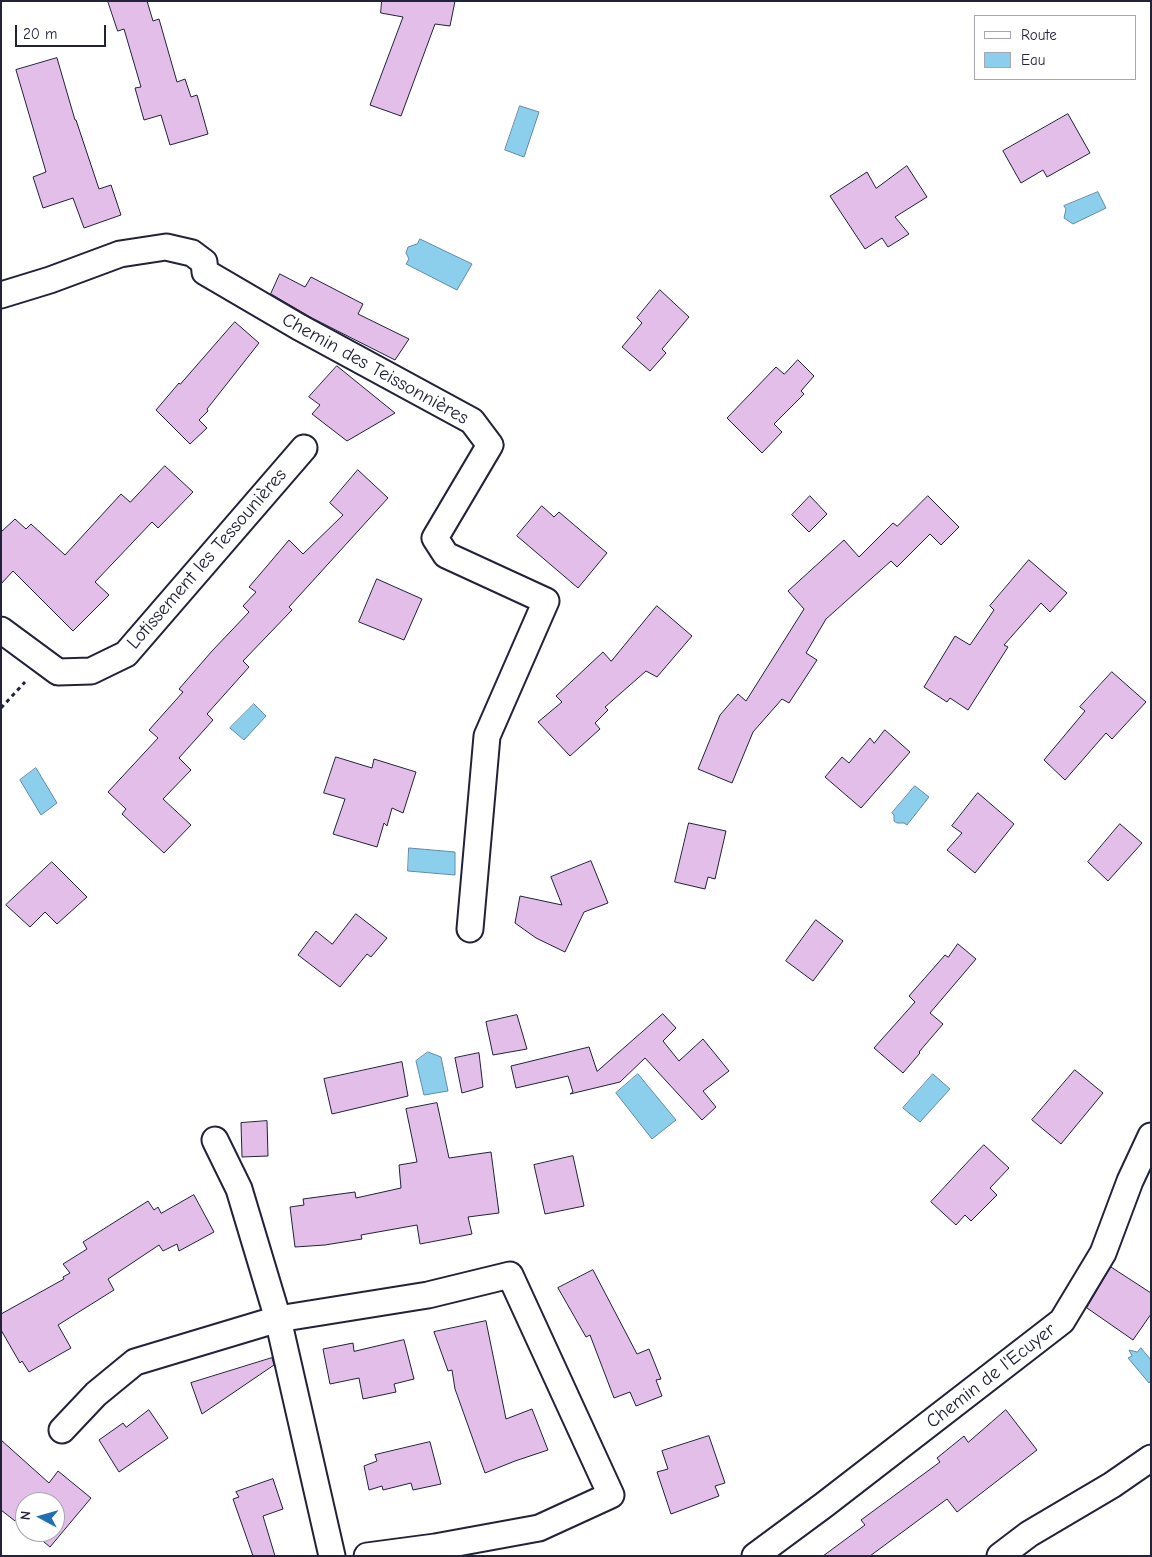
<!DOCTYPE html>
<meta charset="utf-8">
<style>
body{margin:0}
#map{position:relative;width:1152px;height:1557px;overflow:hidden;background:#fff;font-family:"Comic Neue",sans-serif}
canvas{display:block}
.frame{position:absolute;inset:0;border:2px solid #22223b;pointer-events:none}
.legend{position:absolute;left:974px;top:15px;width:162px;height:65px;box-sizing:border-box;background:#fff;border:1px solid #a7a7b1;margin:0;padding:6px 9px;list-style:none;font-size:15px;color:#22223b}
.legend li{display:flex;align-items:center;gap:10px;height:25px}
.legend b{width:25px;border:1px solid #a7a7b1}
.north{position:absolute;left:15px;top:1492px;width:50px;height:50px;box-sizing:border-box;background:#fff;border:1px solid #a7a7b1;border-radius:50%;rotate:276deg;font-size:14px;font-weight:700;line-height:20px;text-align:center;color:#22223b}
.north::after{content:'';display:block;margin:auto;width:18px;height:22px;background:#1f6fb2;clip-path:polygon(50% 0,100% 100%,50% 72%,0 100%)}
.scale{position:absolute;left:15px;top:25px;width:91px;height:22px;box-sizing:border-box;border:2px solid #22223b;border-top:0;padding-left:6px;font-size:15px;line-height:18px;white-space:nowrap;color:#22223b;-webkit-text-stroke:4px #fff;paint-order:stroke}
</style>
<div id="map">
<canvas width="1152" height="1557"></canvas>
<div class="frame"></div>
<ul class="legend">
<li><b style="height:6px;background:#fff"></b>Route</li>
<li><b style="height:14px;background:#8ccfed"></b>Eau</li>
</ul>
<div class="north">N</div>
<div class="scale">20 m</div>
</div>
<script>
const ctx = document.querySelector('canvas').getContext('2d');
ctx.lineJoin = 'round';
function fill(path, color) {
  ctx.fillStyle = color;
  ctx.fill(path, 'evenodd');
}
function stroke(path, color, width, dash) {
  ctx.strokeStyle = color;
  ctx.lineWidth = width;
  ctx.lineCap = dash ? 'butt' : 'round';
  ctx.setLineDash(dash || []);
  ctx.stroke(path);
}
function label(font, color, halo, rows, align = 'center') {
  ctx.font = font + ' "Comic Neue",sans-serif';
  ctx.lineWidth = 4;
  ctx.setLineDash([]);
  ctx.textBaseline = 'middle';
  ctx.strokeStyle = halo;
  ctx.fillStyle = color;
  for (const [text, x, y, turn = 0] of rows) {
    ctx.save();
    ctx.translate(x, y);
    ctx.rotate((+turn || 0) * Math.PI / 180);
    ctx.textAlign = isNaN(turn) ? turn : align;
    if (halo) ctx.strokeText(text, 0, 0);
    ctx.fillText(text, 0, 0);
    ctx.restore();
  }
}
const water = new Path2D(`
 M520 106 539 112 524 157 505 150Z
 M1098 192 1106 208 1073 224 1064 218 1066 209 1064 206Z
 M420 239 472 264 457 290 406 264 409 259 406 253 408 247 417 244Z
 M254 704 266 716 244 740 230 728Z
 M36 768 57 803 41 815 20 780Z
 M915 786 929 797 907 825 904 823H897L894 821V815L892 813Z
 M409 848 455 852V875L408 871Z
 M428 1052 441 1057 448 1091 424 1095 416 1061Z
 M638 1074 676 1120 652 1139 616 1093Z
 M933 1074 950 1089 920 1122 903 1108Z
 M1141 1348 1151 1360V1381L1149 1383 1128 1358 1132 1356 1129 1350 1137 1352Z`);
const building = new Path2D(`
 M108 1H147L153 21 159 19 177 82 185 79 191 97 197 95 208 134 170 145 161 115 144 120 135 88 141 87 124 29 118 31Z
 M382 1H455L450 26 435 24 401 116 370 105 403 17 381 13Z
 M57 58 75 120H76L99 189 111 185 121 215 84 228 73 198 43 208 33 177 46 172 16 70Z
 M1068 114 1090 153 1047 177 1043 170 1021 183 1003 151Z
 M907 166 927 197 895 217 909 234 888 247 882 238 865 249 830 196 867 172 876 188Z
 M280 274 305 287 311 277 363 304 358 314 409 339 395 360 312 318 271 294Z
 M660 290 689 317 662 349 666 353 650 371 622 347 642 323 637 318Z
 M235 322 259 343 207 409 208 411 199 420 207 428 190 444 156 410 179 383 180 384Z
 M798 360 814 376 801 391 804 394 774 424 782 432 762 453 727 418 776 367 784 374Z
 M337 366 395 413 347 441 312 414 320 405 309 397Z
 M165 466 193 492 158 528 152 522 95 582 109 595 73 631 13 571 1 584V532L15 519 26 529 31 524 65 555 121 494 130 502Z
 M358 470 388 498 289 607 292 610 243 661 249 667 207 714 213 720 179 758 191 770 163 799 191 825 164 853 122 814 126 809 108 792 158 738 149 730 183 692 179 689 212 651 249 612 243 606 256 592 249 587 267 566 289 540 303 554 343 515 330 503Z
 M810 496 827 514 809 532 792 515Z
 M928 496 959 527 941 545 930 534 897 567 891 561 826 619 806 653 817 660 789 703 782 699 753 732 732 783 698 769 720 715 738 694 746 701 804 609 788 591 844 540 859 557 893 523 897 526Z
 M542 506 554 517 559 512 607 553 578 588 517 536Z
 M1029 560 1067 593 1050 612 1041 603 1004 645 1008 647 968 710 950 698 947 702 924 687 955 636 970 645 994 610 990 606Z
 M377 579 422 599 404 640 359 622Z
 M657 606 692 636 657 677 646 671 605 707 608 710 595 723 600 729 570 756 538 722 562 702 556 696 603 652 611 661Z
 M1112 672 1146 702 1112 739 1106 733 1065 780 1044 760 1085 711 1080 707Z
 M885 730 910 752 861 808 825 777 842 757 849 763 870 738 874 743Z
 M336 757 372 768 374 759 416 772 403 813 392 808 387 826 384 823 377 847 333 834 345 799 324 793Z
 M978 793 1014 824 975 873 947 850 962 833 952 826Z
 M689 823 726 831 715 879 708 877 705 889 675 882Z
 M1120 824 1142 843 1108 881 1088 862Z
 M591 861 608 903 584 912 565 952 536 938 515 923 520 896 562 905 551 877Z
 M52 862 87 897 57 924 45 912 30 927 6 905Z
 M356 914 387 938 371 957 367 954 340 987 298 955 316 931 332 944Z
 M816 920 843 941 813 981 786 961Z
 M958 944 976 959 930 1013 943 1024 919 1052 920 1053 903 1073 874 1048 915 1002 909 996 945 955 948 957Z
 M663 1014 676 1028 663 1041 679 1061 703 1039 729 1071 703 1091 716 1107 702 1120 645 1058 620 1082 570 1094 573 1092 568 1076 516 1088 511 1066 589 1047 597 1071Z
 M517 1015 527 1049 493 1055 486 1022Z
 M479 1053 483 1087 462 1093 455 1058Z
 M402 1062 408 1096 332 1114 324 1079Z
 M1075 1070 1103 1093 1061 1144 1032 1120Z
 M437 1103 449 1158 491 1152 499 1213 468 1217 472 1234 420 1244 417 1225 361 1235 362 1239 325 1245 295 1247 290 1207 304 1205 303 1199 355 1192 356 1198 401 1188 399 1165 417 1162 406 1109Z
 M267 1121 268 1156 242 1157 241 1123Z
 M984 1145 1009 1168 990 1188 997 1195 971 1221 965 1215 956 1225 931 1202Z
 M573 1156 584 1206 545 1214 534 1165Z
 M194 1195 214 1232 179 1251 177 1244 163 1251 159 1245 108 1279 114 1290 58 1325 71 1348 29 1372 22 1361 20 1363 1 1330V1314L64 1279 63 1277 70 1273 63 1264 87 1249 83 1242 148 1201 154 1210 158 1207 161 1213Z
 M1111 1267 1151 1293V1314L1133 1340 1087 1308Z
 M593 1270 637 1354 649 1349 661 1379 656 1380 662 1396 636 1406 630 1392 614 1398 590 1335 586 1337 558 1288Z
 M486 1321 506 1419 532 1409 548 1450 515 1461 485 1473 455 1389 452 1370 448 1371 434 1332Z
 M404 1340 414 1379 394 1384 396 1392 363 1399 359 1378 330 1384 323 1349 353 1343 354 1351Z
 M272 1358 274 1365 202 1414 191 1383Z
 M149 1410 168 1438 119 1472 99 1440 123 1423 126 1427Z
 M1006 1410 1037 1450 957 1512 947 1499 870 1556H823L865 1525 861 1520 940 1462 937 1458 964 1436 968 1442Z
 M709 1436 725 1483 715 1486 719 1496 671 1514 657 1472 668 1469 662 1451Z
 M1 1440 49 1483 58 1471 91 1498 50 1547 32 1532H55V1502H25V1526L16 1519 15 1521 1 1510Z
 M430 1442 441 1484 413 1490 411 1483 383 1490 382 1486 369 1490 364 1466 377 1461 375 1455Z
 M273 1479 283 1509 263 1516 275 1556H253L233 1499 239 1497 236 1492Z`);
const path = new Path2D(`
 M1 708 25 682`);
const minor = new Path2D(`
 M1 295 50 280 120 254 166 247 192 253 204 262 205 272 299 327 472 421 490 445 435 538 446 555 546 601 487 736 470 929
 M1 630 58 672 91 671 126 654 304 448
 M215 1140 239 1189 278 1319 332 1556
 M62 1430 96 1394 135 1362 278 1319 428 1295 510 1275 611 1495 539 1528 435 1547 367 1556
 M755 1556 824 1505 1062 1321 1103 1253 1130 1181 1151 1136
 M1000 1556 1029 1534 1112 1485 1151 1458`);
const streetNames = [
 ["Chemin des Teissonnières",375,369,29],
 ["Lotissement les Tessounières",207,559,-49],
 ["Chemin de l'Ecuyer",991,1376,-38]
];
fill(water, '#8ccfed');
stroke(water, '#628aa6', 1);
fill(building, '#e2bee9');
stroke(building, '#22223b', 1);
stroke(minor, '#22223b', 29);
stroke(path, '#22223b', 3, [4, 4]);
stroke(minor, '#fff', 25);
label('19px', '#22223b', '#fff', streetNames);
</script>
